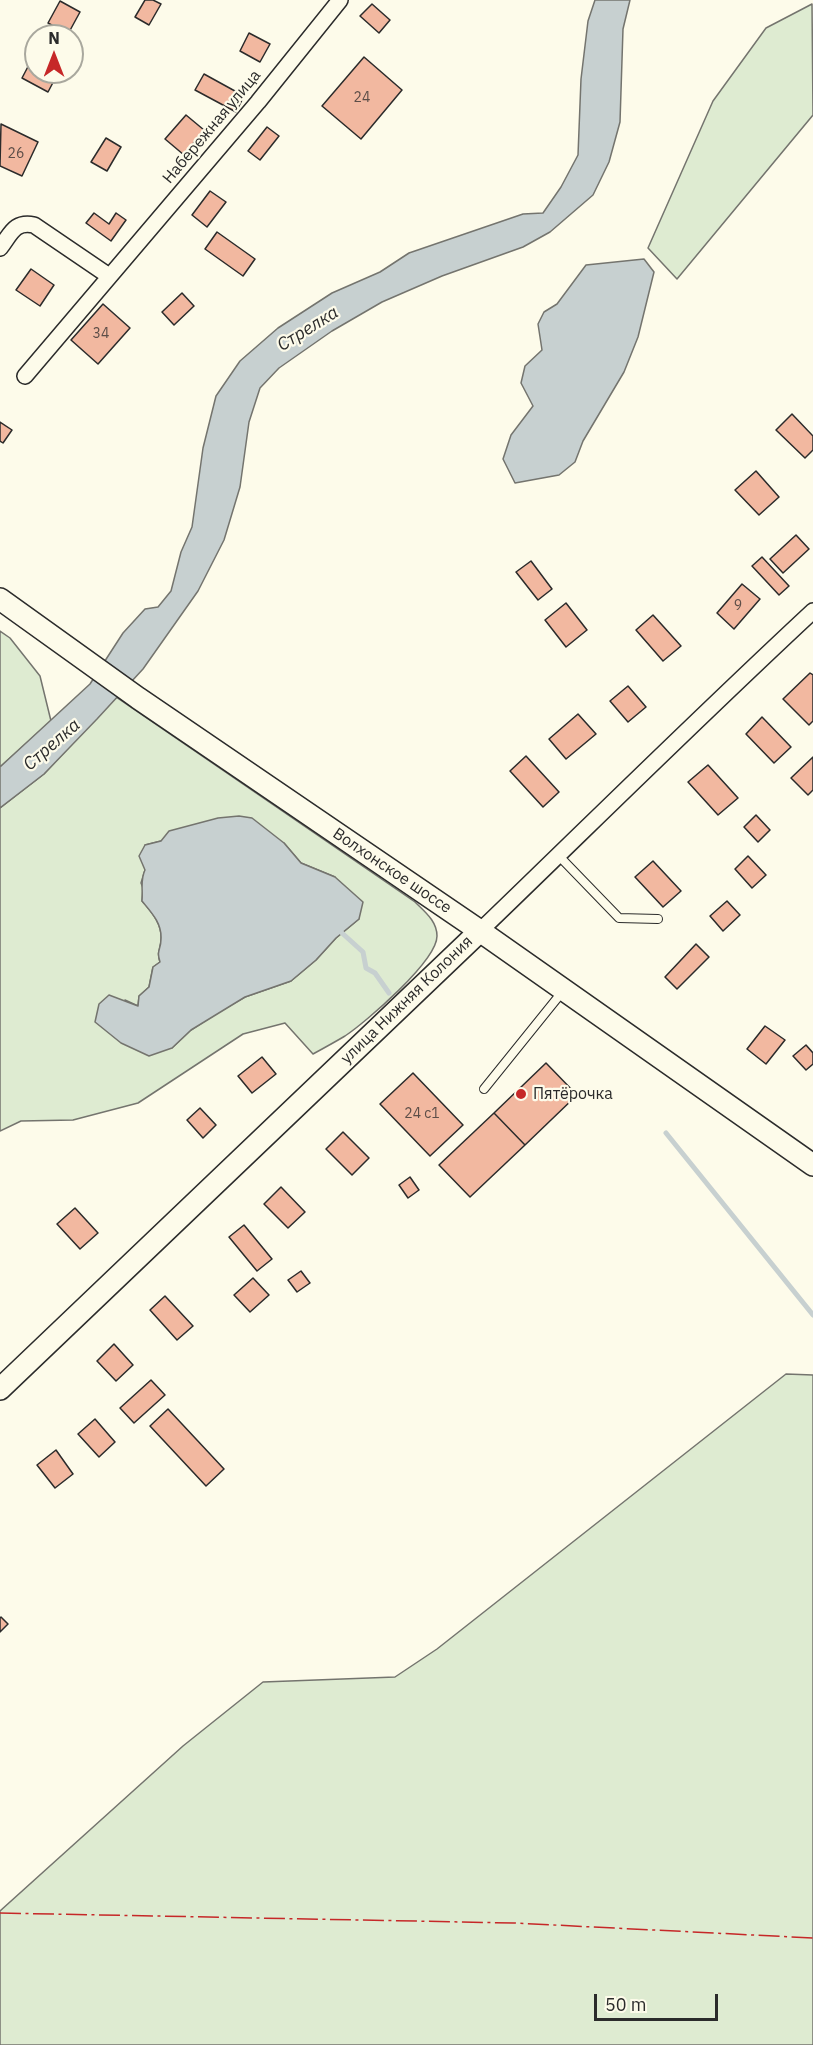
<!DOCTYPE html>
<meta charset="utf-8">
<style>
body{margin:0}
#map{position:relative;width:813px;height:2045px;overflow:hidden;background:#fdfbea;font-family:"IBM Plex Sans",sans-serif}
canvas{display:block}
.north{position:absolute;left:24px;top:24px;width:60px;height:60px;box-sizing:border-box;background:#fdfbea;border:2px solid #a9a89e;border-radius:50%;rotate:0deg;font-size:16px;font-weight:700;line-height:24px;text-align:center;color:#2b2b2b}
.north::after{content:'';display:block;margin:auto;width:21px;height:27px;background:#c62828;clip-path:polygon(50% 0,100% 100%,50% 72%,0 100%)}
.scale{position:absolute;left:594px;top:1994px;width:124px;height:27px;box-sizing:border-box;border:3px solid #2b2b2b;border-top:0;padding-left:8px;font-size:18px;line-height:21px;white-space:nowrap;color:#2b2b2b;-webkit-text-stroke:4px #fdfbea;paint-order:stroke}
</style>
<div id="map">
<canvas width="813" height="2045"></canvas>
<div class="north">N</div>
<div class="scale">50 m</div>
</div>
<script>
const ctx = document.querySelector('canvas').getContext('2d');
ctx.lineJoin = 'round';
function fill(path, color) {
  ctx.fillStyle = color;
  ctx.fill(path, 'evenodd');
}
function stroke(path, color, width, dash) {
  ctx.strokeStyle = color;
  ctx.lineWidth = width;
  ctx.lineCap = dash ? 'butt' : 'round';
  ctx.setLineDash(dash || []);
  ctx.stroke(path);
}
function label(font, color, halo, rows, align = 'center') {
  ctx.font = font + ' "IBM Plex Sans",sans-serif';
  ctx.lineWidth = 4.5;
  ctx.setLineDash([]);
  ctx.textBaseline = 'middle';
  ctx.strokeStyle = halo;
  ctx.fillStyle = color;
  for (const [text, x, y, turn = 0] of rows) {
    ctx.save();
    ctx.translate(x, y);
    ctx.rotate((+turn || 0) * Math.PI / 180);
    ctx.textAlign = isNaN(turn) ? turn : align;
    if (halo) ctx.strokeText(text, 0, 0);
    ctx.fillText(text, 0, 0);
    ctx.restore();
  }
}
const green = new Path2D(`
 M812 4 813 115 677 279 648 248 713 101 766 28Z
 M0 631 10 638 40 676 51 721 0 767Z
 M116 697 415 902C425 912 437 921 437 936 437 961 366 1022 345 1036 335 1042 324 1048 313 1054L285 1023 243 1034 138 1103 73 1120 21 1121 0 1131V808L44 774ZM161 841 284 843 301 863 335 877 359 919 336 938 316 960 291 981 245 997 217 1013 191 1030 172 1048 125 1000 138 1006 139 996 149 987 153 967 160 962C156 950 161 950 161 939 162 923 151 912 142 901L143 888 141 883 145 870V845Z
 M786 1374 813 1375V2045H0V1911L183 1746 263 1682 395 1677 437 1649Z`);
const water = new Path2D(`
 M595 0H630L623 29 620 122 609 162 593 195 550 232 523 247 442 276 382 302 332 331 279 368 260 388 249 422 240 487 224 540 198 591 143 669 97 719 44 774 0 808V767L90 684 123 633 145 609 158 607 171 591 181 552 192 527 203 448 216 396 240 361 278 328 332 293 380 272 409 253 523 214 543 213 561 187 578 155 581 79 588 21Z
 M644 259 654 272 638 337 624 372 583 441 575 462 559 475 515 483 503 459 511 435 533 406 521 383 525 366 542 350 538 324 544 312 557 304 586 265Z
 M239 816 252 818 284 843 301 863 335 877 363 902 359 919 336 938 316 960 291 981 245 997 191 1030 172 1048 149 1056 121 1043 95 1022 99 1004 109 995 138 1006 139 996 149 987 153 967 160 962C156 950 161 950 161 939 162 923 151 912 142 901 143 889 140 880 145 870L139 856 145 845 161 841 169 831 218 818Z`);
const stream = new Path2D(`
 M342 933 363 952 366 968 375 973 389 993
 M666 1133 813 1315`);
const building = new Path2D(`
 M145 0H153L161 4 149 25 135 17Z
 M60 1 80 12 68 34 48 23Z
 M372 4 390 20 379 33 360 16Z
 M249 33 270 44 260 62 240 51Z
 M364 57 402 90 361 139 322 106Z
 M32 59 36 61V72L58 73 48 92 22 78Z
 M204 74 244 96 236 112 195 90Z
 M186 115 204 130 184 155 165 139Z
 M1 124 38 142 22 176 0 166Z
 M267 127 279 136 260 160 248 151Z
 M106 138 121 147 107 171 91 162Z
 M210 191 226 202 207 227 192 215Z
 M94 213 109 224 116 213 126 220 111 241 86 223Z
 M217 232 255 259 243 276 205 249Z
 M31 269 54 285 40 306 16 290Z
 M182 293 194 306 174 325 162 312Z
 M103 304 130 328 98 364 71 340Z
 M792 414 813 436V450L805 458 776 430Z
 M0 422 12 430 3 443 0 441Z
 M756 471 779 497 759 515 735 490Z
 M796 535 809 549 783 573 770 559Z
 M762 557 789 586 779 595 752 566Z
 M531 561 552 589 538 600 516 572Z
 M742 584 760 599 734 629 717 613Z
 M566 603 587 630 566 647 545 620Z
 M653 615 681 646 663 661 636 630Z
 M810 673 813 675V721L809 725 783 699Z
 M628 686 646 707 628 722 610 701Z
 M578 714 596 734 566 759 549 739Z
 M762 717 791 747 774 763 746 734Z
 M526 756 559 792 543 807 510 771Z
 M813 757V790L808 795 791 778Z
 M708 765 738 798 718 815 688 782Z
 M756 815 770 830 758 842 744 827Z
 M748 856 766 875 752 888 735 869Z
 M653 861 681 891 663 907 635 877Z
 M727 901 740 915 723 931 710 916Z
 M696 944 709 957 677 989 665 977Z
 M765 1026 785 1040 766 1064 747 1049Z
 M806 1045 813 1053V1064L806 1070 793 1056Z
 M262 1057 276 1074 252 1093 238 1076Z
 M546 1063 577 1095 525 1145 494 1113Z
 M413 1073 463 1125 430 1156 380 1104Z
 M200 1108 216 1125 203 1138 187 1120Z
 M494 1113 525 1145 470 1197 439 1165Z
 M343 1132 369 1158 352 1175 326 1149Z
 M410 1177 419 1190 408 1198 399 1185Z
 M281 1187 305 1212 288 1228 264 1204Z
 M75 1208 98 1233 80 1249 57 1224Z
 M244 1225 272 1259 257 1271 229 1237Z
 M301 1271 310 1283 297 1292 288 1280Z
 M253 1278 269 1295 250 1312 234 1295Z
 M165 1296 193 1326 177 1340 150 1310Z
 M114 1344 133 1365 116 1381 97 1361Z
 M151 1380 165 1395 134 1423 120 1408Z
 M168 1409 224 1469 206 1486 150 1426Z
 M95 1419 115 1442 99 1457 78 1434Z
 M56 1450 73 1474 55 1488 37 1465Z
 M1 1617 8 1624 0 1632V1618Z`);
const service = new Path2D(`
 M558 855 619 918 658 919
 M484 1089 563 991`);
const minor = new Path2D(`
 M0 248C11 234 14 221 34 225L109 276
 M25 376 258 102 340 0
 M480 931C591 824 700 716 813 611`);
const secondary = new Path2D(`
 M0 599 138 698 480 931 813 1165
 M0 1389 480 931`);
const power = new Path2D(`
 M0 1913 514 1923 813 1938`);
const markers = [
 [521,1094,6,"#c62828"]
];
const numberNames = [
 ["24",362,98],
 ["26",16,154],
 ["34",101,334],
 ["9",738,606],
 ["24 с1",422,1114]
];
const streetNames = [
 ["Набережная улица",212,127,-50],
 ["Волхонское шоссе",392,871,34],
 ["улица Нижняя Колония",407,1000,-44]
];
const poiNames = [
 ["Пятёрочка",533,1094]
];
const waterNames = [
 ["Стрелка",308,329,-32],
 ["Стрелка",52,745,-41]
];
fill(green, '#deebd1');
stroke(green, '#74746e', 1.5);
fill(water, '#c7d0d0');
stroke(water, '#74746e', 1.5);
stroke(stream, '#c7d0d0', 5);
fill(building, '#f2b8a0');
stroke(building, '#2b2b2b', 1.5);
stroke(service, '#2b2b2b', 10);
stroke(minor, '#2b2b2b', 18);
stroke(secondary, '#2b2b2b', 24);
stroke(service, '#fdfbea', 8);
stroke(minor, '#fdfbea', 15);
stroke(secondary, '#fdfbea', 21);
stroke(power, '#c62828', 1.5, [21, 4.5, 3, 4.5]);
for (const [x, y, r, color] of markers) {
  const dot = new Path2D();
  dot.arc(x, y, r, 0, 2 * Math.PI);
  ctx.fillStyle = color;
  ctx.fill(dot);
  stroke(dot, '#fdfbea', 2);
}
label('14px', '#5d4e48', null, numberNames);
label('16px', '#2b2b2b', '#fdfbea', streetNames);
label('16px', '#2b2b2b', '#fdfbea', poiNames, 'left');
label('italic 18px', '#2b2b2b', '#fdfbea', waterNames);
</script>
